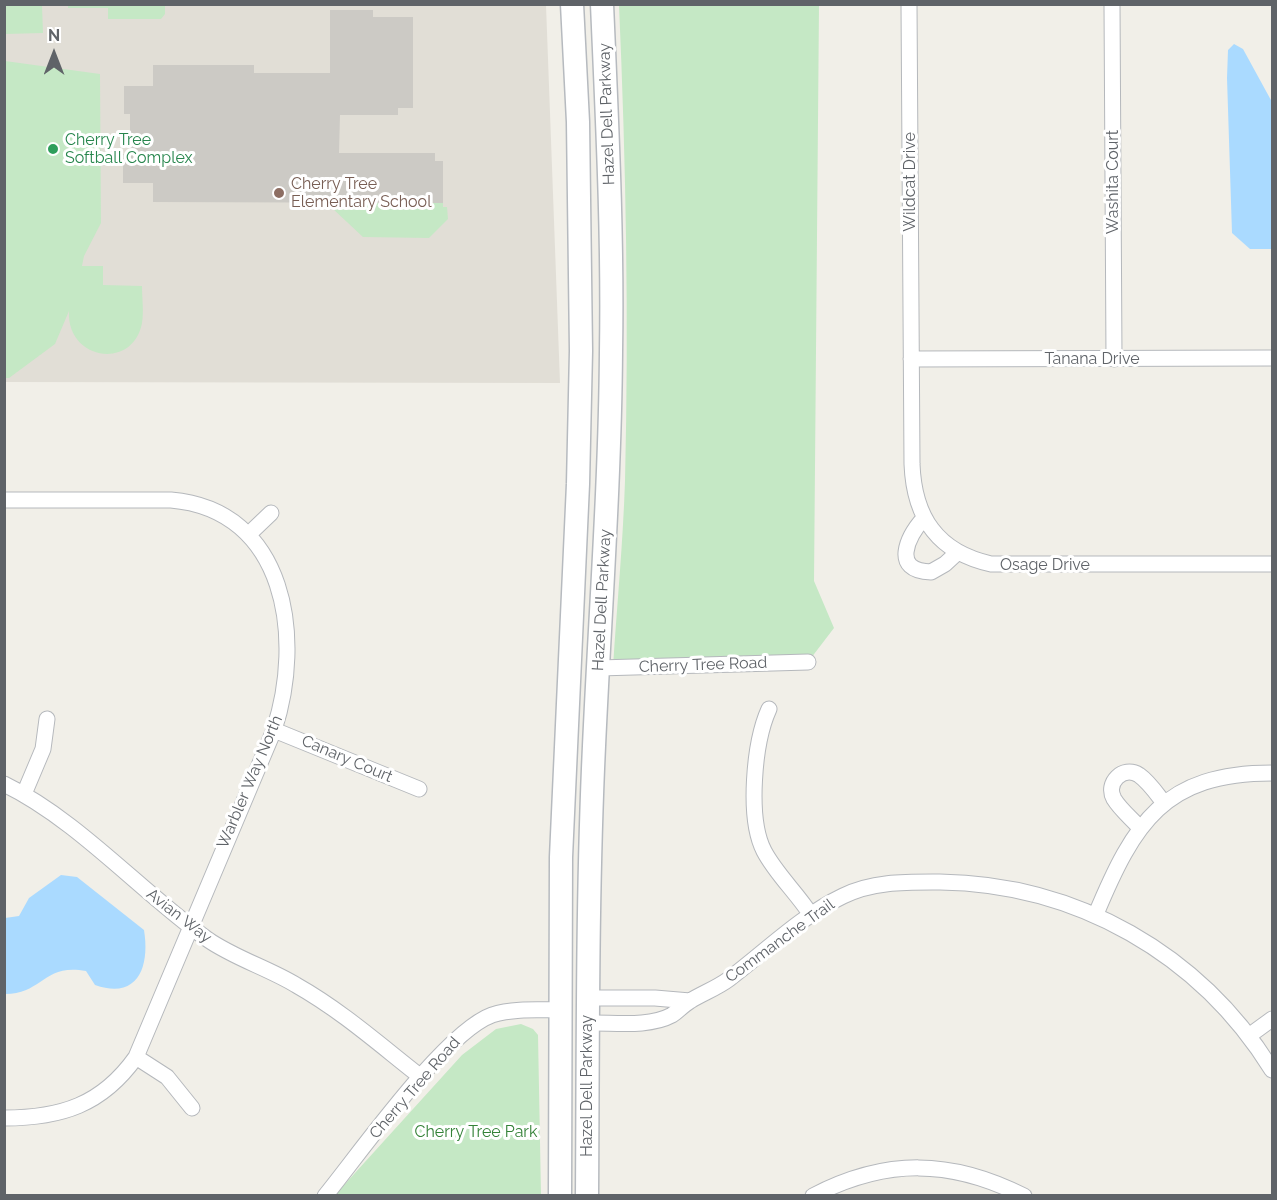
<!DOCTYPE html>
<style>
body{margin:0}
#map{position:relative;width:1277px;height:1200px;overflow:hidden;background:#f1efe8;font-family:Raleway,sans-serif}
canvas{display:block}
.frame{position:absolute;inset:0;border:6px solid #5f6368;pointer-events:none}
.north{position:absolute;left:24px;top:24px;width:60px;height:60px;-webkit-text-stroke:4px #fff;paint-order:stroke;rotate:0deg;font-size:16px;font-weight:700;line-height:24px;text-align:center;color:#5f6368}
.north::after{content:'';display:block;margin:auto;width:21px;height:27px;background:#5f6368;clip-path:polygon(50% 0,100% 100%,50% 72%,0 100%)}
</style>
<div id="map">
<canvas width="1277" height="1200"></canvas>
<div class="frame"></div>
<div class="north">N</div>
</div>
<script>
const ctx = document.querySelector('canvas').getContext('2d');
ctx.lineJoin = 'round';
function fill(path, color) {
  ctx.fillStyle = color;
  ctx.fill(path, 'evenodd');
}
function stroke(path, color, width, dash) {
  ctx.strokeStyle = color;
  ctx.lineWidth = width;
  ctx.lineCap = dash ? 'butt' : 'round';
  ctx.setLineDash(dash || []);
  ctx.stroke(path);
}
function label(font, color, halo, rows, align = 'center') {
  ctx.font = font + ' Raleway,sans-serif';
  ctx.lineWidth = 6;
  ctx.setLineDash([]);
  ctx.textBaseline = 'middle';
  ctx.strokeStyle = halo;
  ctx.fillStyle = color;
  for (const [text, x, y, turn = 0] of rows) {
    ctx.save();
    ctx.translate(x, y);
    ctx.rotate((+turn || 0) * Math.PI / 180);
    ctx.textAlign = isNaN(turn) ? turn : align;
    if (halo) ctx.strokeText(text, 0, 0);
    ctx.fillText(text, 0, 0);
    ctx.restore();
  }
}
const education = new Path2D(`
 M5 5H546L560 383 5 382Z`);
const green = new Path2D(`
 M4 5H42L43 33 5 34Z
 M68 5H165V14L161 19H108V8H68Z
 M619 5H819L814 581 834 628 808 662 613 667C617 605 623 543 625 481 629 322 626 164 619 5Z
 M5 61 100 74 101 223 84 256 82 266H103V285L142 286C142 298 144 312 142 323 133 371 66 360 69 311L55 344 9 378H5Z
 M400 196H408V203H443V207H447L448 219 429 238 363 237 332 208 333 203H399Z
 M521 1024 533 1029 538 1035 541 1195H335L462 1055 496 1029Z`);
const water = new Path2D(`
 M1234 44 1243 49 1272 102V249H1250L1232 233 1227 78 1228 50Z
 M61 875 77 877 144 930C150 967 138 1000 95 985L86 971C43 963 43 994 5 994V918L19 916 29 898Z`);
const building = new Path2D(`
 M330 10H373V17H413V108H398V115H340L339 153H435V161H443V203L153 202V183H123V154H130V114H124V86H153V65H254V73H330Z`);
const street = new Path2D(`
 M909 4 912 464C914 517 937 552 991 564H1272
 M1112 4 1114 359
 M911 359 1272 358
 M4 500H171C287 510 304 639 274 730L136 1057C102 1105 61 1118 4 1118
 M924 518C908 536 890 571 931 572L945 564 958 552
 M249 534 271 513
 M599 668 808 662
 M769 709C754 742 747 818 764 851 776 874 797 893 811 915
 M274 730 419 789
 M4 784C78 820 140 891 207 939 234 958 268 968 296 985 342 1011 380 1045 421 1077
 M24 794 43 749 47 719
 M1139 827C1131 818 1120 809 1114 799 1105 783 1123 765 1139 775 1149 782 1157 794 1164 803
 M1096 914C1134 823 1164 773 1272 773
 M588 998H655L690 1001
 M587 1023C612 1022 648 1028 672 1015 678 1011 683 1005 690 1001 703 993 717 988 729 979 766 951 801 916 843 896 873 881 907 882 940 882 1077 884 1200 954 1272 1070
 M1250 1035 1272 1019
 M136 1057 167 1077 192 1108
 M325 1196C360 1153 445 1032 492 1015 513 1008 539 1010 561 1010
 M813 1196C886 1158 951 1159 1024 1196`);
const secondary = new Path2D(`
 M560 1196 561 857 578 484 581 351 578 122 572 4
 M587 1196C588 1046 587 896 594 746 600 615 610 483 611 352 613 236 607 120 602 4`);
const markers = [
 [53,149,6,"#2e9e5b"],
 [279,193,6,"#8d6e63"]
];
const streetNames = [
 ["Hazel Dell Parkway",607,114,-92],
 ["Wildcat Drive",910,182,-90],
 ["Washita Court",1113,182,-90],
 ["Tanana Drive",1092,359],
 ["Osage Drive",1045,565],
 ["Hazel Dell Parkway",602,600,-87],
 ["Cherry Tree Road",703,665,-2],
 ["Canary Court",347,759,23],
 ["Warbler Way North",250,782,-67],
 ["Avian Way",179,916,38],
 ["Commanche Trail",780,941,-36],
 ["Hazel Dell Parkway",587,1086,-90],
 ["Cherry Tree Road",415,1088,-49]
];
const leisureNames = [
 ["Cherry Tree",65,140],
 ["Softball Complex",65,158]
];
const educationNames = [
 ["Cherry Tree",291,184],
 ["Elementary School",291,202]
];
const parkNames = [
 ["Cherry Tree Park",476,1132]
];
fill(education, '#e1ded6');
fill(green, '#c5e8c5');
fill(water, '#aadaff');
fill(building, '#cccac5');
stroke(street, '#b5b8bc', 17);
stroke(secondary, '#b6babf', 25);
stroke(street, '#fff', 15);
stroke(secondary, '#fff', 22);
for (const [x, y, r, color] of markers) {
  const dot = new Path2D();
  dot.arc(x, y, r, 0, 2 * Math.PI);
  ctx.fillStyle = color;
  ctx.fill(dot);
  stroke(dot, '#fff', 2);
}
label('16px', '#5f6368', '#fff', streetNames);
label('16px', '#27864d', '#fff', leisureNames, 'left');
label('16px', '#785e54', '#fff', educationNames, 'left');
label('16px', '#348238', '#fff', parkNames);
</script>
